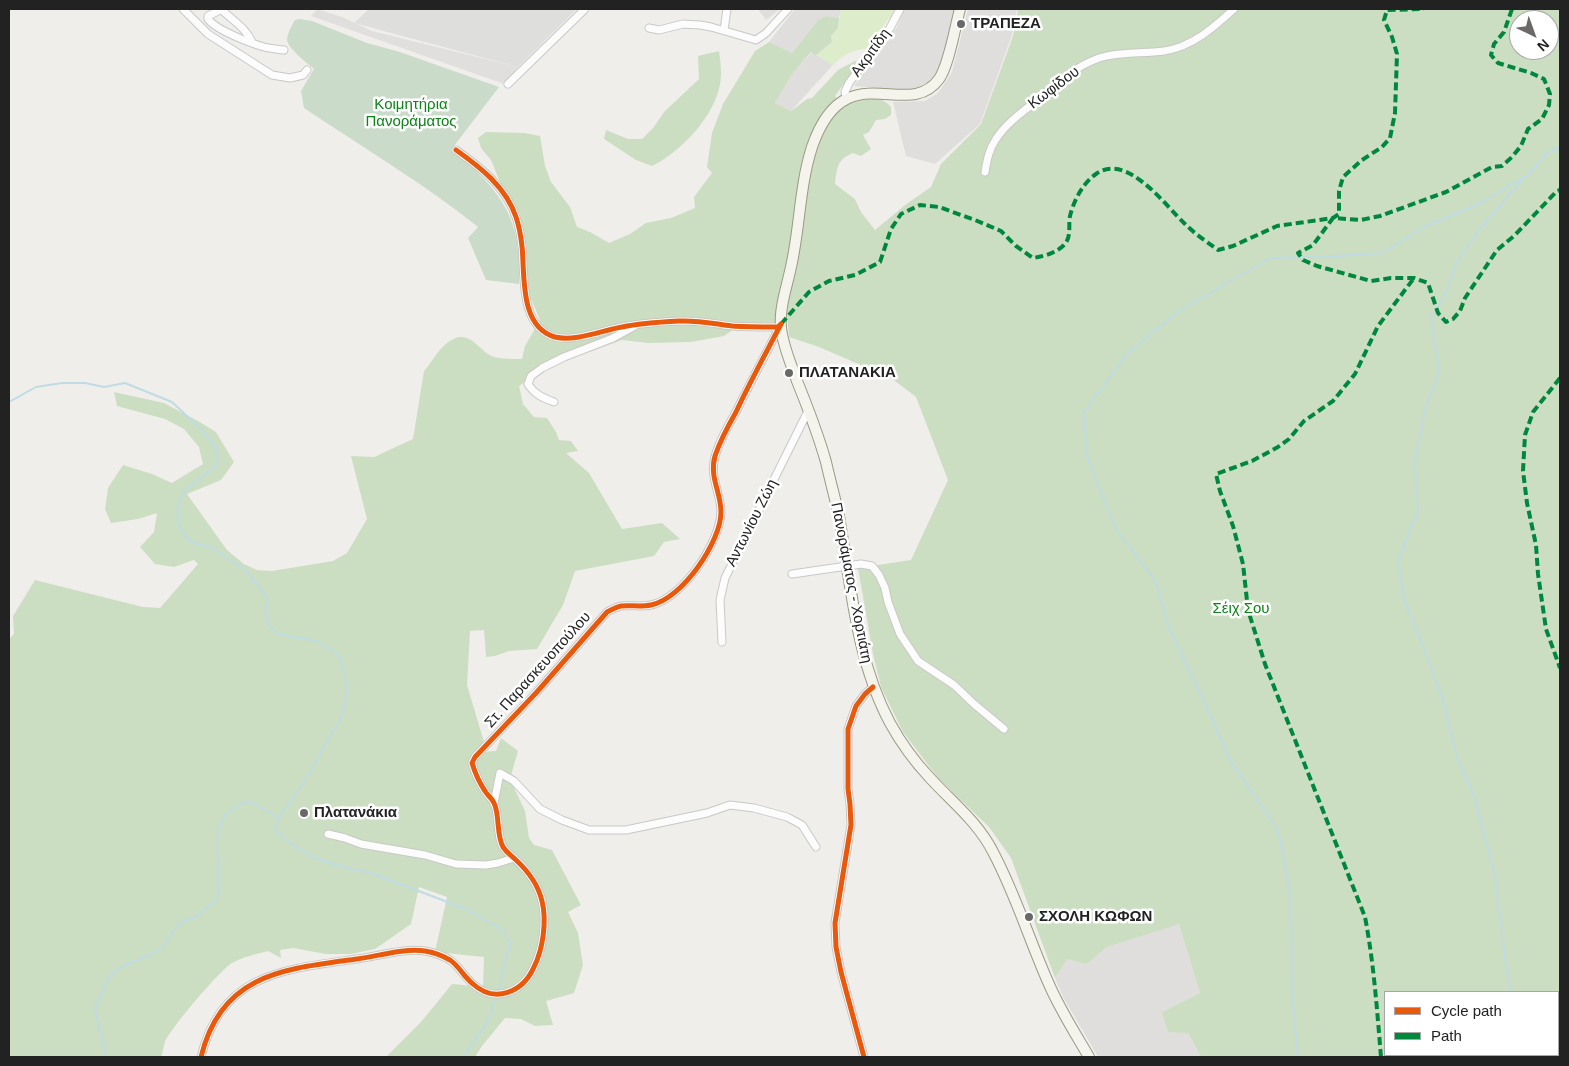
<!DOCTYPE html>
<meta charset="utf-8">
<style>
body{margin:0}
#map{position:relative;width:1569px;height:1066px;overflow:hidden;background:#f0eeeb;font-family:Arial,sans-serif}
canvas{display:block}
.frame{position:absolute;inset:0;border:10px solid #222;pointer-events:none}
.legend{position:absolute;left:1384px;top:991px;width:175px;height:65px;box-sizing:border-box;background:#fff;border:1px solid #a7a7a7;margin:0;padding:6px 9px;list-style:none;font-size:15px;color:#222}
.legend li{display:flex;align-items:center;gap:10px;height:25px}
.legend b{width:25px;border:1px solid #a7a7a7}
.north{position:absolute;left:1509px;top:10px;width:50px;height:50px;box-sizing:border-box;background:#fff;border:1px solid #a7a7a7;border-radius:50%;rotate:138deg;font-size:14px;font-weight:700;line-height:20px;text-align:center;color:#222}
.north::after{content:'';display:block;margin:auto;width:18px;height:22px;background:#6a6968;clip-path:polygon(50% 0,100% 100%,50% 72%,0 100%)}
</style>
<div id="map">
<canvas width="1569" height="1066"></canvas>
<div class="frame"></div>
<ul class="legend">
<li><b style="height:6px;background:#e8590c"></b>Cycle path</li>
<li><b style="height:6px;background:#00873e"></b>Path</li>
</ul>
<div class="north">N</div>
</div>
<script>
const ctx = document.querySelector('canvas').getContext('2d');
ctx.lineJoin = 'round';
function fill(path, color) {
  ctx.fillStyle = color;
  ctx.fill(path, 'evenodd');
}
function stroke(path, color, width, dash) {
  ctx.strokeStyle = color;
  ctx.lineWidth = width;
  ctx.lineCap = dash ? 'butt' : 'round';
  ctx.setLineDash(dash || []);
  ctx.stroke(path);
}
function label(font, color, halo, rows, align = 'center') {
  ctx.font = font + ' Arial,sans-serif';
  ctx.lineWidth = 5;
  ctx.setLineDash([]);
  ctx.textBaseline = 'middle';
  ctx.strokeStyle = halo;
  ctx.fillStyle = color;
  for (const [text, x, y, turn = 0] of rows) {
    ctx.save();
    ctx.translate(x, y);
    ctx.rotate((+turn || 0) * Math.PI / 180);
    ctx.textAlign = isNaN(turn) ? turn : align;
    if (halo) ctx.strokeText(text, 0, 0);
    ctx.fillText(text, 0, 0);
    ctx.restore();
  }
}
const residential = new Path2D(`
 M758 9H780L766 20Z
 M795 9H841L839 18 826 16 818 20 792 53 769 42Z
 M904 9H956L944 56 936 73 927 83 913 89 905 90 854 86 897 27Z
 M968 9H1017L1012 35 980 124 935 164 906 156 893 102 925 101 938 93 952 72Z
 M812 52 833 65 791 111 775 103 793 73Z
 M1179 923 1200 993 1162 1012 1188 1033 1201 1057H1098L1063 997 1055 978 1067 958 1087 964 1107 947Z`);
const religious = new Path2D(`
 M369 9H577L518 67 354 23Z`);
const grass = new Path2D(`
 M841 9H896L891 18H889L868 49C856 48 841 56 833 65L816 55 832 42 831 36 838 28Z`);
const forest = new Path2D(`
 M1018 9H1560V1057H1201L1188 1033 1168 1032 1162 1012 1200 993 1179 924 1107 947 1087 964 1067 959 1055 978 1011 858 989 827 938 778 903 732 881 687 873 654 858 568 911 560 948 480 916 397 891 378 819 347 789 337 787 315 773 325 743 323 724 336 691 342 648 343 622 340 566 360 545 369 519 386 523 404 534 417 547 418 556 432 559 440 571 441 578 451 566 453 589 473 622 529 662 523 680 539 664 542 654 556 575 571 563 605 537 649 509 651 495 656 486 657 484 630 470 631 467 685 484 742 481 752 496 751 501 738 518 751 510 779 525 811 529 838 534 845 552 850 581 905 568 912 578 933 583 965 574 993 546 1001 553 1025 535 1026 521 1019 505 1018 482 1046 475 1057H386L421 1022 452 984 483 987 484 957 435 952 447 897 419 887 411 924 375 949 351 954H326L293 948 280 950 281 958 268 951C256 954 243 957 232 963 220 970 170 1029 165 1042 163 1047 163 1052 161 1057H9V639L14 634 13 616 35 580 143 607 160 608 198 564 194 560 174 567 155 564 140 547 154 532 157 513 138 519 111 523 105 509 108 488 123 465 152 474 172 483 203 464 199 447 184 429 165 419 117 406 114 392 164 403 198 421 216 432 234 462 221 480 187 494 227 550 244 564 257 570 272 571 333 561 347 553 367 519 351 456 374 457 413 439 424 371C432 362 437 351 447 343 470 326 476 350 494 357 503 359 513 359 522 359L525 346 540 320 528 292 526 243 520 214 500 182 491 160 481 148 478 138 486 132 525 133 540 136 545 166 551 182 570 207 577 227 590 232 609 243 630 234 646 223 671 218 695 208 694 197 712 173 707 167 712 133 723 104 755 51 769 42 792 53 818 20 826 16 839 18 838 28 831 36 832 42 816 55 811 52 793 73 775 103 791 111 807 99 812 98 838 70 855 61 859 63 835 96 842 106C853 103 873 95 884 101 887 103 889 105 891 107V115L885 119 876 120 869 132 863 135 871 149 861 156 853 153C837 159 837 168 835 184L855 199 861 212 875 230 905 205 931 187 941 164 981 124 1013 36ZM1519 20H1549V50H1519ZM1385 992H1558V1055H1385Z
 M719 51C720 58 721 66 721 74 721 110 683 151 652 166L636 160 604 139 606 130 628 139H642L653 128 665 111 699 79 698 56Z`);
const cemetery = new Path2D(`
 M299 19 312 21 367 43 400 52 499 87 451 150C459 157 468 163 475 170 512 205 521 234 519 284L486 280 468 238 478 227C423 183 362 147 304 108L301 91 314 69C307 63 287 48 287 39 288 32 292 25 295 20Z`);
const parking = new Path2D(`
 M317 9 342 17 372 31 518 67 507 85 311 16Z`);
const stream = new Path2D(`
 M1527 176 1547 153 1560 147
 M9 402 36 387 62 383H85L104 387 125 383 172 402 202 430 215 446 218 458 216 466 186 489 179 501 178 523 186 538 197 544 212 548 245 570 267 597V619L269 625 278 634 317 641 331 649 340 657 347 684 345 705 340 720 330 736 311 771 279 818 275 828 280 836 312 857 347 868 371 873 466 909 503 930 510 943 498 992
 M1511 992 1506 965 1495 875 1474 795 1456 754 1442 697 1418 633 1404 600 1398 560 1418 511 1415 462 1425 409 1439 372 1431 318 1446 293 1456 264 1478 231 1523 179
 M1525 1055V1057
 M106 1057 95 1008 109 977 120 967 152 954 163 947 178 924 197 916 217 900C226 864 198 814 250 801L279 818
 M463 1057 488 1021 496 996
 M1298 1057 1292 997 1291 896 1278 830 1231 762 1203 699 1168 626 1156 582 1116 529 1087 457 1083 414 1126 355 1176 313 1270 258 1321 257 1382 253 1424 227 1478 204 1526 176`);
const minor = new Path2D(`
 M183 9 208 34 272 75 290 78 303 75 307 70
 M221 9C232 20 246 28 252 42
 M222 9 208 16V19C216 30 250 43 264 47 271 49 278 49 284 50
 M649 28 659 30 683 24 700 25 711 27 756 40 766 33 788 9
 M724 30 727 9
 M508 84 585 9
 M846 98 845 92 849 83 890 28 900 9
 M456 150C480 167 506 187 516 217 519 226 521 237 522 246 525 274 519 327 555 337 575 342 603 330 622 327 641 323 660 322 679 321 697 320 715 324 732 326 747 327 763 327 778 327L781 324
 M985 172C987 160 989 149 996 139 1007 122 1024 111 1040 98 1058 82 1076 66 1099 58 1120 51 1143 54 1164 51 1192 47 1213 28 1234 9
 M554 402C543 398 534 394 528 384L531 376 542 368 564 357 613 338 635 326
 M792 574 861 564 872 566 879 575 885 588 888 602 900 634 918 661 954 685 974 704 1004 729
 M722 642 720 600 725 578 808 411
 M494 803 500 773 514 781 540 809 562 820 589 830H626L707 813 730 805 754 808 787 817 802 825 816 847
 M328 834 345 838 361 844 425 855 456 864 486 865 498 863 514 858
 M201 1057C221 973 285 969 357 959 379 956 403 948 425 951 432 952 443 956 450 960 459 966 464 977 473 984 495 1004 523 992 534 967 543 949 547 921 542 901 538 884 529 872 516 860 511 855 507 853 503 847 496 834 500 815 494 803 492 798 487 795 485 791 479 782 475 773 472 763L475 757 536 693 607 612C611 610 616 607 621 606 631 605 641 607 651 605 682 599 720 543 721 512 721 493 709 477 715 457 719 441 728 426 736 412 750 383 766 354 781 324
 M864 1057 841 972 836 947 835 923 851 825 850 804 848 789V729L856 706 865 694 873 687`);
const secondary = new Path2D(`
 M960 9C955 27 949 65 939 79 907 123 845 51 812 147 800 184 800 224 792 262 788 284 779 306 781 328 783 346 791 364 797 381 808 408 818 434 826 462 830 480 835 498 839 516 851 586 856 659 890 723 901 743 914 761 930 778 952 802 978 822 993 852 1015 893 1029 939 1048 982 1059 1008 1075 1033 1089 1057`);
const quiet = new Path2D(`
 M1512 9 1504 32 1494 44 1491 55 1498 63 1531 73 1544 79 1550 94 1549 105 1542 119 1528 129 1521 146 1512 157 1502 166 1492 167 1446 192 1380 216 1361 220 1333 218 1313 245 1298 253 1303 260 1317 266 1371 281 1391 278H1414L1428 283 1438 313 1446 322 1453 319 1460 311 1465 298 1497 250 1514 236 1557 191 1560 190
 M781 324 809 292 829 281 855 275 880 262 891 229 901 214 920 205 939 207 975 220 1001 231 1016 246 1033 258C1045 256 1056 253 1064 245 1072 237 1068 225 1070 216 1074 200 1083 183 1096 174 1127 152 1165 205 1185 224 1195 234 1207 242 1218 250L1233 246 1277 226 1333 218 1339 214V191L1343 177 1362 160 1382 147 1390 138 1395 113 1397 54 1392 37 1384 20 1387 10 1424 9
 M1560 378 1533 412 1525 435 1523 471 1527 503 1536 545 1538 574 1546 629 1560 668
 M1381 1057C1377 1010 1374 964 1365 917L1265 664 1248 610 1243 564 1233 526 1220 491 1216 474 1252 461 1278 447 1289 439 1304 421 1333 401 1355 374 1378 326 1414 278`);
const cycleway = new Path2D(`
 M456 150C480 167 506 187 516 217 519 226 521 237 522 246 525 274 519 327 555 337 575 342 603 330 622 327 641 323 660 322 679 321 697 320 715 324 732 326 747 327 763 327 778 327L781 324
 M201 1057C221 973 285 969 357 959 379 956 403 948 425 951 432 952 443 956 450 960 459 966 464 977 473 984 495 1004 523 992 534 967 543 949 547 921 542 901 538 884 529 872 516 860 511 855 507 853 503 847 496 834 500 815 494 803 492 798 487 795 485 791 479 782 475 773 472 763L475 757 536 693 607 612C611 610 616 607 621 606 631 605 641 607 651 605 682 599 721 542 721 512 721 492 709 477 715 456 720 441 728 426 736 412 750 382 766 353 781 324
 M864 1057 841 972 836 947 835 923 851 825 850 804 848 789V729L856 706 865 694 873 687`);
const markers = [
 [961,24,5,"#6a6968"],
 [789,373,5,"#6a6968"],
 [304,813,5,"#6a6968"],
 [1029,917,5,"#6a6968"]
];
const poiNames = [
 ["ΤΡΑΠΕΖΑ",971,24],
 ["ΠΛΑΤΑΝΑΚΙΑ",799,373],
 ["Πλατανάκια",314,813],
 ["ΣΧΟΛΗ ΚΩΦΩΝ",1039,917]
];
const streetNames = [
 ["Ακριτίδη",871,53,-54],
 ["Κωφίδου",1054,88,-37],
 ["Αντωνίου Ζώη",752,523,-63],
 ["Πανοράματος - Χορτιάτη",851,583,79],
 ["Στ. Παρασκευοπούλου",538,670,-48]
];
const parkNames = [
 ["Κοιμητήρια",411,105],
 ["Πανοράματος",411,122],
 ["Σέιχ Σου",1241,609]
];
fill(residential, '#dfdedc');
fill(religious, '#dededc');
fill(grass, '#ddeccb');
fill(forest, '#cbdec1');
fill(cemetery, '#cadbca');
fill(parking, '#e0dfde');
stroke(stream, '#bfdbe3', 2);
stroke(minor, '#c9c8c7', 9);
stroke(secondary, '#999a82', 12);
stroke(minor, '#fdfcfc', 7);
stroke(secondary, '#f4f4ed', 10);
stroke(quiet, '#00873e', 4, [8, 4]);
stroke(cycleway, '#e8590c', 5);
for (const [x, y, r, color] of markers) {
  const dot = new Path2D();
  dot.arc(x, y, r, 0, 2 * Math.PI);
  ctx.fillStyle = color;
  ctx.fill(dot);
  stroke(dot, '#fff', 2);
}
label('bold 15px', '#222', '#fff', poiNames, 'left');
label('15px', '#222', '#fff', streetNames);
label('15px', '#0c8416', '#fff', parkNames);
</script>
